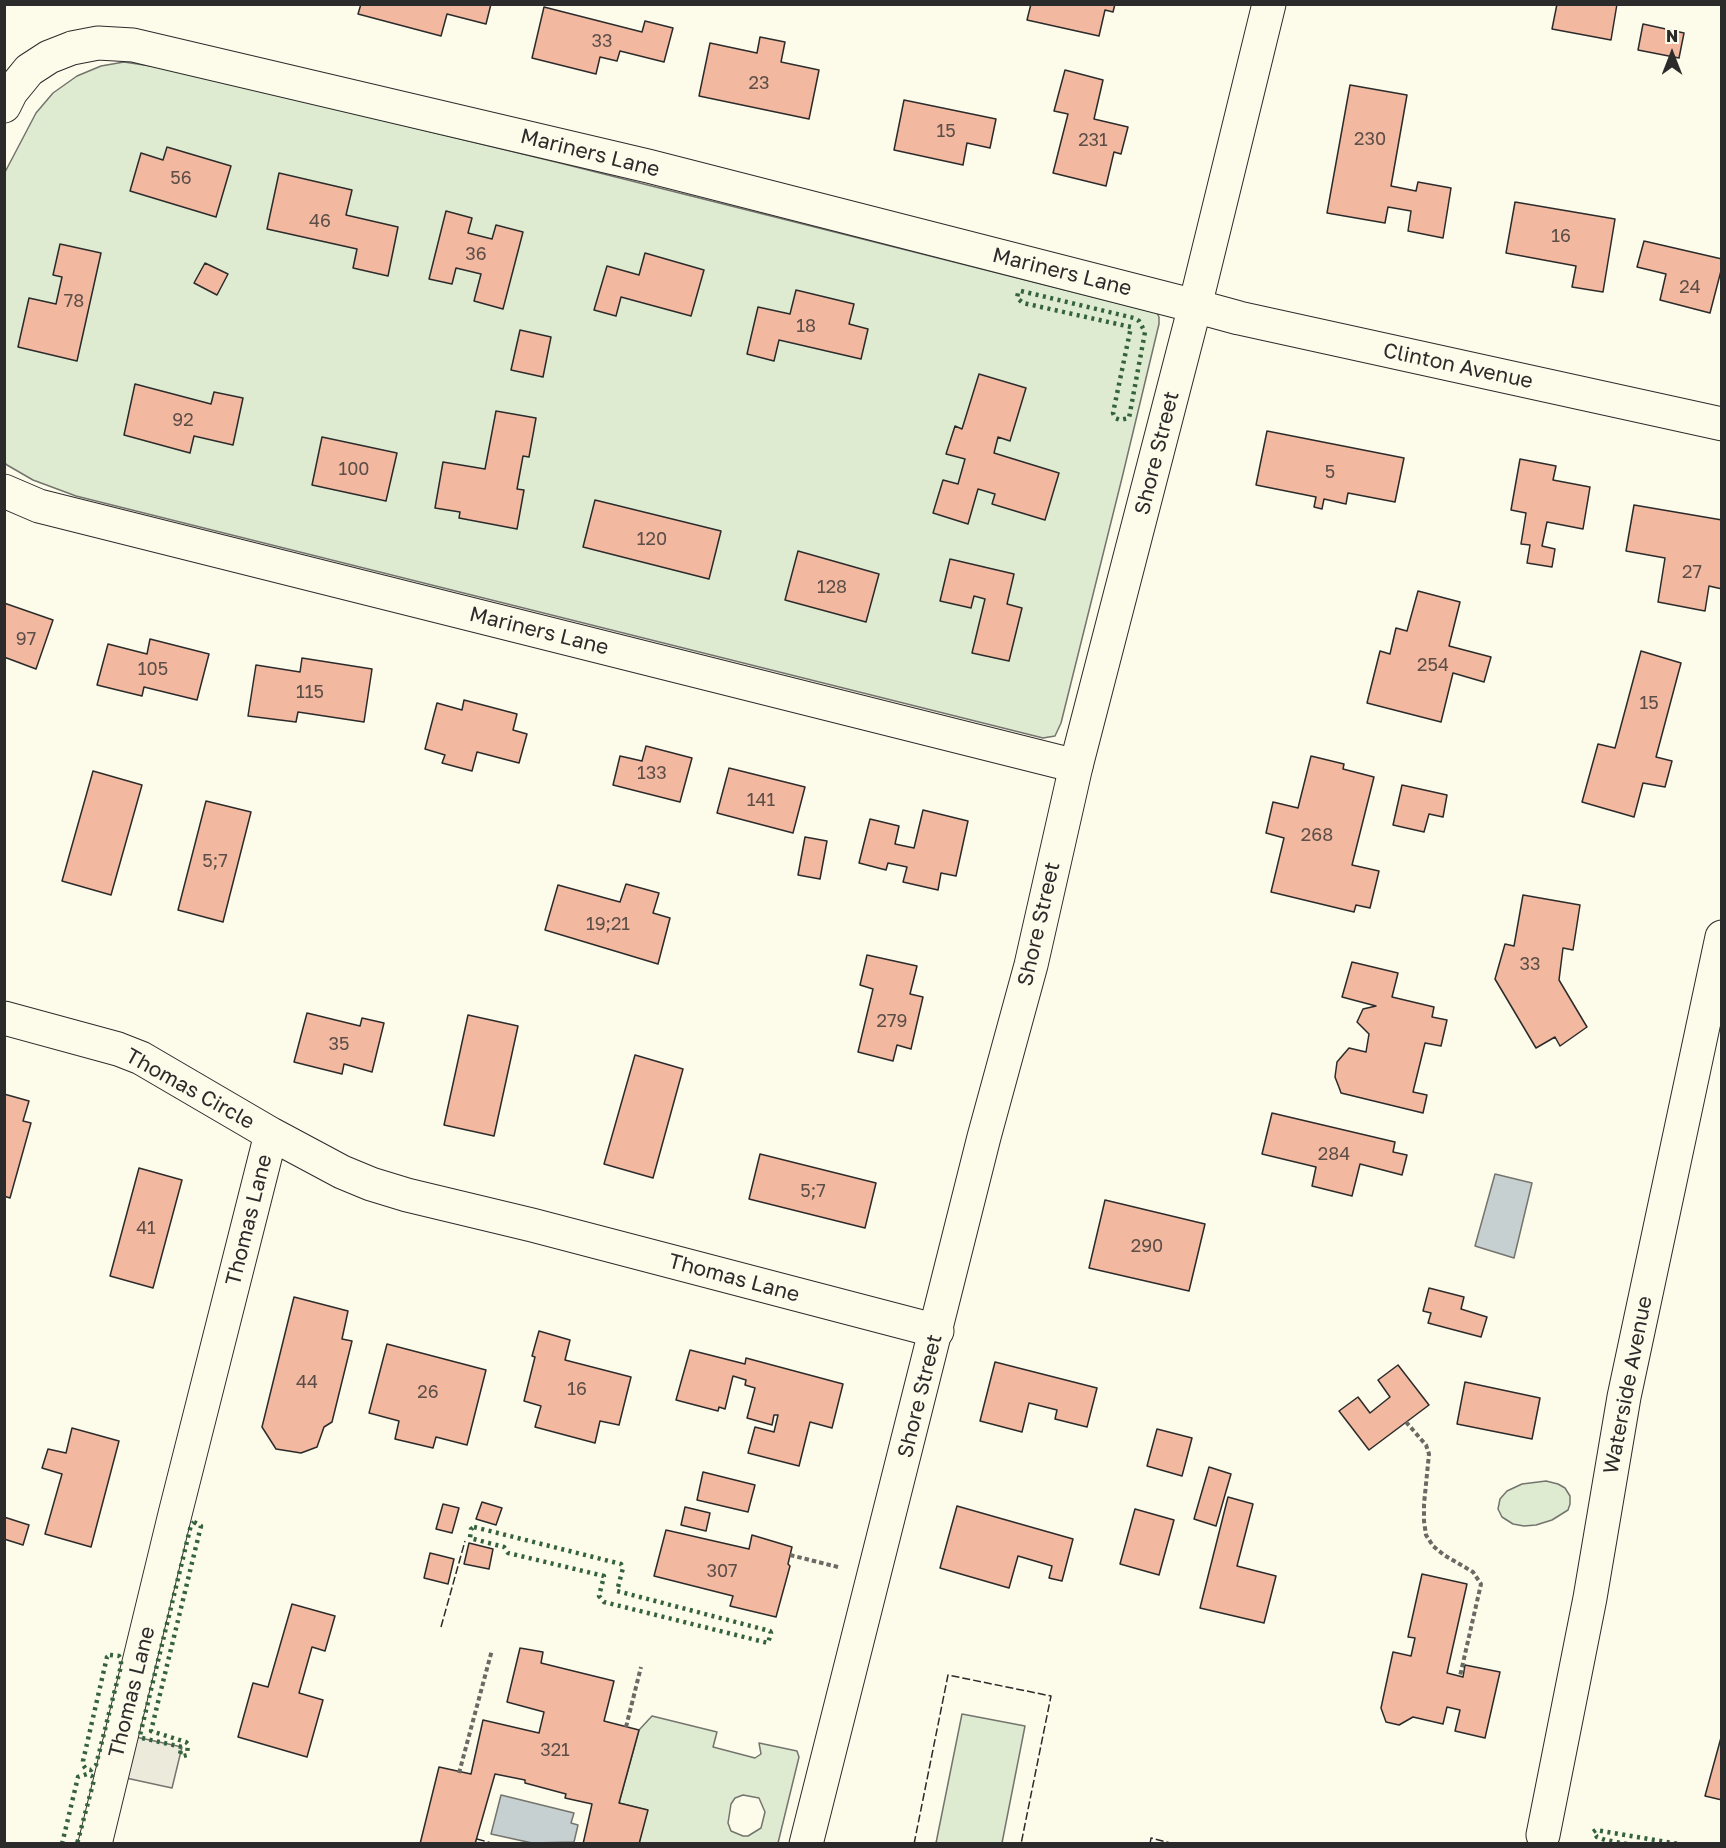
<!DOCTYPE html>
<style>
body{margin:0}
#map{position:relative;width:1726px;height:1848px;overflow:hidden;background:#fdfbea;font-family:"Golos Text",sans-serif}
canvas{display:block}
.frame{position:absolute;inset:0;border:6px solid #2b2b2b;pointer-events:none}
.north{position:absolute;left:1642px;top:24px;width:60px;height:60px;-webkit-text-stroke:4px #fdfbea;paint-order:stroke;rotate:0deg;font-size:16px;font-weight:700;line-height:24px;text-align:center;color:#2b2b2b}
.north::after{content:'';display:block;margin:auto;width:21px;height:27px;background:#2b2b2b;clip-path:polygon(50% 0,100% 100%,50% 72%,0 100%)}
</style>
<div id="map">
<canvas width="1726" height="1848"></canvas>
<div class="frame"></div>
<div class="north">N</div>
</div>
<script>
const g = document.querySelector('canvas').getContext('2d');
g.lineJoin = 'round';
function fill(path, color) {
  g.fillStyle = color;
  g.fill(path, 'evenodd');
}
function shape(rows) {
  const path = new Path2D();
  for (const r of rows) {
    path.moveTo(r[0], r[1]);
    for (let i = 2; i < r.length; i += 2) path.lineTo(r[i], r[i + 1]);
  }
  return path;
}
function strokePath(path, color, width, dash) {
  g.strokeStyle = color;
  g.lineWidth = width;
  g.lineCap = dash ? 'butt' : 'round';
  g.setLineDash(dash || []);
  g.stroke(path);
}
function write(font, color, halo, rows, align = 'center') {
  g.font = font + ' "Golos Text",sans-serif';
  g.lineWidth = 4.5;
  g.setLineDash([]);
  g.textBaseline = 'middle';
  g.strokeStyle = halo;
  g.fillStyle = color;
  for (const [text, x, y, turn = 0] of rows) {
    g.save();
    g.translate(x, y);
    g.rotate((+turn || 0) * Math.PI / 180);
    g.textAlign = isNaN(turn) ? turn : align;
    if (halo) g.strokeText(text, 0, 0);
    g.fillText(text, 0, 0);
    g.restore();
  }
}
const green = shape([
 [124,62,164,68,249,88,560,163,1157,313,1159,317,1159,324,1122,478,1061,723,1055,736,1043,738,76,496,33,480,7,465,5,463,4,174,36,113,53,93,77,76,101,66,124,62],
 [1546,1481,1558,1484,1565,1488,1570,1496,1570,1504,1568,1510,1552,1520,1536,1525,1524,1526,1513,1524,1502,1517,1498,1509,1500,1499,1507,1491,1522,1484,1546,1481],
 [962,1714,1025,1726,1002,1843,936,1843,962,1714],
 [652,1716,717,1732,713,1747,755,1758,761,1754,759,1743,797,1751,799,1757,778,1843,639,1843,647,1810,619,1803,639,1730,652,1716],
 [743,1795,759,1798,765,1812,761,1828,748,1836,743,1836,731,1831,728,1823,731,1804,735,1798,743,1795]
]);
fill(green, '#deebd1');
strokePath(green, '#74746e', 1.5);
const parking = shape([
 [136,1737,182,1747,172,1788,126,1778,136,1737]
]);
fill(parking, '#eceadb');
strokePath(parking, '#74746e', 1.5);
const water = shape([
 [1495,1174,1532,1183,1514,1258,1475,1246,1495,1174],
 [501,1795,574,1813,571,1823,578,1825,574,1842,532,1843,491,1834,501,1795]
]);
fill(water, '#c7d0d0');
strokePath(water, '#74746e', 1.5);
const building = shape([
 [361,4,491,4,486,24,447,14,441,36,358,14,361,4],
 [1031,4,1115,4,1113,12,1105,10,1099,36,1027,20,1031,4],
 [1557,4,1617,4,1611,40,1552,29,1557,4],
 [544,7,642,32,645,21,673,28,664,62,620,51,617,61,600,57,596,74,532,58,544,7],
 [1643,24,1684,33,1679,58,1638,50,1643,24],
 [760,37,785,42,781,62,819,70,809,119,699,96,710,43,757,53,760,37],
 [1065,70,1103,80,1094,119,1128,127,1121,154,1114,152,1106,186,1053,173,1068,114,1054,111,1065,70],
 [1350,85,1407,95,1391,186,1416,191,1418,182,1451,188,1443,238,1408,231,1411,211,1388,207,1385,223,1327,213,1350,85],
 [904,100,996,119,990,148,967,143,963,165,894,150,904,100],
 [167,147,231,166,216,217,130,191,141,153,163,160,167,147],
 [279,173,352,190,346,215,398,227,388,276,353,268,357,249,267,229,279,173],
 [1515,202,1615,219,1603,292,1572,287,1576,266,1506,253,1515,202],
 [446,211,472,218,468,233,492,239,496,225,523,232,503,309,474,301,481,274,456,268,452,284,429,279,446,211],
 [1644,241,1722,259,1722,267,1710,313,1660,300,1666,274,1637,267,1644,241],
 [60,244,101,253,77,361,18,347,29,298,56,304,62,277,53,275,60,244],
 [645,253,704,270,691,316,621,297,616,316,594,310,607,266,639,275,645,253],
 [205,263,228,274,217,295,194,283,205,263],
 [796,290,854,304,849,324,868,329,861,359,779,340,774,361,747,354,758,307,790,314,796,290],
 [520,330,551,337,543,377,511,370,520,330],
 [979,374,1026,388,1010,441,998,437,994,453,1059,473,1045,520,992,504,995,494,978,489,968,524,933,513,943,480,958,484,965,459,946,454,955,426,962,429,979,374],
 [135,384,211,404,214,392,243,398,233,445,194,436,190,453,124,435,135,384],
 [496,411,536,418,529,457,523,456,517,489,524,490,517,529,459,518,460,512,435,508,443,462,485,469,496,411],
 [1267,431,1404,458,1395,502,1348,493,1346,504,1324,499,1322,509,1314,507,1316,497,1256,485,1267,431],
 [322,437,397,453,386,501,312,485,322,437],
 [1520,459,1556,466,1553,480,1590,487,1583,529,1547,522,1542,546,1555,549,1552,567,1527,563,1530,545,1521,544,1526,513,1511,510,1520,459],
 [595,500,721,531,709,579,583,547,595,500],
 [1634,505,1722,520,1722,589,1709,586,1705,611,1658,602,1665,558,1626,551,1634,505],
 [798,551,879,574,866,622,785,600,798,551],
 [950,559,1014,574,1007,604,1022,608,1009,661,972,653,985,599,974,596,971,608,940,601,950,559],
 [1418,591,1460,602,1449,646,1491,657,1484,682,1453,673,1441,722,1367,703,1380,651,1390,654,1396,628,1407,631,1418,591],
 [4,603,53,620,36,669,4,657,4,603],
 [150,639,209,654,197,700,144,687,142,696,97,685,108,644,147,654,150,639],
 [1641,651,1681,663,1656,757,1672,761,1665,787,1643,783,1634,817,1582,802,1598,744,1615,748,1641,651],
 [302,658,372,669,364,722,298,712,296,722,248,716,256,665,300,672,302,658],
 [464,700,517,714,513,730,527,734,519,763,477,752,472,771,442,763,445,755,425,749,437,703,462,710,464,700],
 [646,746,692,758,680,802,613,785,620,756,642,761,646,746],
 [1311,756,1344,764,1343,769,1374,777,1352,865,1379,871,1370,908,1356,905,1354,912,1271,892,1284,838,1266,833,1273,802,1298,808,1311,756],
 [729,768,805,787,793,833,717,813,729,768],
 [93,771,142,785,111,895,62,881,93,771],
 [1402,785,1447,795,1443,817,1429,814,1424,832,1393,825,1402,785],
 [206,801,251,812,223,922,178,910,206,801],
 [923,810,968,821,956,876,941,873,938,890,903,882,907,867,888,863,886,870,859,863,870,819,899,826,895,844,914,848,923,810],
 [805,837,827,841,820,879,798,875,805,837],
 [626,884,659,893,653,913,670,918,658,964,545,930,558,885,620,902,626,884],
 [1523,895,1580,905,1573,950,1563,948,1559,980,1587,1027,1560,1046,1555,1037,1536,1048,1495,979,1505,944,1514,946,1523,895],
 [867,955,917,966,910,994,923,997,911,1049,897,1045,893,1061,858,1052,873,989,860,985,867,955],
 [1352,962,1398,973,1392,997,1434,1007,1432,1017,1447,1020,1441,1046,1425,1043,1413,1092,1427,1095,1423,1113,1341,1093,1340,1090,1335,1077,1337,1062,1349,1048,1366,1052,1369,1034,1357,1022,1363,1009,1376,1006,1342,997,1352,962],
 [307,1013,360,1026,362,1018,384,1023,372,1072,344,1064,342,1074,294,1062,307,1013],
 [468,1015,518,1026,494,1136,444,1125,468,1015],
 [635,1055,683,1069,653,1178,604,1164,635,1055],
 [4,1094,29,1101,23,1121,31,1123,10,1198,4,1196,4,1094],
 [1272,1113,1395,1142,1393,1152,1407,1155,1402,1175,1360,1164,1352,1196,1312,1186,1316,1167,1262,1154,1272,1113],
 [760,1154,876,1183,865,1228,749,1199,760,1154],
 [139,1168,182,1180,153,1288,110,1276,139,1168],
 [1105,1200,1205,1224,1189,1291,1089,1268,1105,1200],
 [1429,1288,1464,1297,1461,1309,1487,1317,1481,1337,1428,1323,1431,1313,1423,1311,1429,1288],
 [294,1297,348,1311,342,1339,352,1341,332,1422,324,1427,317,1447,301,1453,276,1449,262,1427,294,1297],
 [539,1331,570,1340,565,1360,631,1377,619,1425,600,1421,595,1443,535,1427,541,1406,524,1401,535,1357,532,1356,539,1331],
 [387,1344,486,1370,467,1445,436,1437,433,1448,395,1439,399,1421,369,1413,387,1344],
 [690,1350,745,1364,746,1358,843,1384,832,1428,810,1422,799,1466,748,1453,755,1427,774,1432,778,1415,774,1415,772,1425,747,1418,755,1388,745,1385,746,1380,733,1376,725,1409,719,1407,718,1411,676,1400,690,1350],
 [995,1362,1097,1388,1087,1427,1055,1419,1057,1410,1029,1403,1022,1432,980,1421,995,1362],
 [1398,1365,1429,1405,1369,1450,1339,1411,1358,1397,1370,1413,1390,1397,1378,1380,1398,1365],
 [1465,1382,1540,1398,1532,1439,1457,1424,1465,1382],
 [72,1428,119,1441,91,1547,45,1534,62,1474,42,1468,48,1449,66,1453,72,1428],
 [1157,1429,1192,1438,1182,1476,1147,1466,1157,1429],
 [1209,1467,1231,1474,1216,1526,1194,1519,1209,1467],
 [703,1472,755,1485,748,1512,697,1500,703,1472],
 [1228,1497,1253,1504,1237,1566,1276,1576,1264,1623,1200,1608,1228,1497],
 [482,1502,502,1508,496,1525,476,1519,482,1502],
 [443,1504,459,1508,452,1533,436,1529,443,1504],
 [957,1506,1073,1539,1062,1581,1049,1578,1052,1566,1018,1556,1009,1588,940,1568,957,1506],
 [685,1507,710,1513,706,1531,681,1525,685,1507],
 [1135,1509,1174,1520,1159,1575,1120,1564,1135,1509],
 [4,1517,29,1525,23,1545,4,1539,4,1517],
 [666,1530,749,1549,752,1535,792,1547,788,1564,790,1566,776,1617,730,1606,733,1596,654,1576,666,1530],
 [469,1543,493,1549,489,1569,464,1564,469,1543],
 [430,1553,454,1559,448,1584,424,1578,430,1553],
 [1422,1574,1467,1584,1447,1673,1463,1677,1465,1665,1500,1672,1485,1738,1455,1731,1460,1710,1447,1707,1443,1724,1413,1717,1399,1725,1386,1722,1381,1708,1393,1652,1411,1656,1415,1638,1408,1637,1422,1574],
 [292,1604,335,1616,325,1651,312,1647,299,1693,323,1700,307,1757,238,1737,253,1683,268,1687,292,1604],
 [520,1648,543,1652,541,1663,614,1681,604,1721,639,1730,619,1803,648,1810,639,1844,583,1844,592,1804,565,1798,566,1794,525,1783,525,1780,495,1774,475,1844,420,1844,439,1767,471,1774,483,1720,539,1733,544,1712,507,1702,520,1648],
 [1722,1734,1722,1800,1705,1796,1722,1734]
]);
fill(building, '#f2b8a0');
strokePath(building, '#2b2b2b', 1.5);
const minor = shape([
 [4,106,11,92,29,70,49,57,72,48,98,43,133,45,648,166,1195,306],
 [4,491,39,506,1076,766],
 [4,1018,118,1049,141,1058,271,1134,342,1172,371,1184,407,1195,532,1225,937,1331],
 [1543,1835,1590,1598,1624,1397,1722,937],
 [95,1844,175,1514,271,1134]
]);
const tertiary = shape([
 [1195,306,1239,318,1722,424]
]);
const secondary = shape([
 [806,1844,984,1137,1031,965,1076,766,1195,306,1269,4]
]);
strokePath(minor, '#2b2b2b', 35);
strokePath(tertiary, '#2b2b2b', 35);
strokePath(secondary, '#2b2b2b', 35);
strokePath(shape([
 [1406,1422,1426,1445,1429,1454,1424,1504,1424,1521,1426,1535,1433,1546,1444,1555,1473,1572,1481,1584,1460,1676],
 [790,1555,838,1567],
 [626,1727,641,1667],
 [459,1773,492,1650]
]), '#6a6964', 4, [4.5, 3]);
strokePath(minor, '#fdfbea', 33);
strokePath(tertiary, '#fdfbea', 33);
strokePath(secondary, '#fdfbea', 33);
strokePath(shape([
 [1021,291,1134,318,1139,321,1145,332,1129,418,1120,420,1115,418,1113,413,1131,327,1023,303,1017,298,1018,293,1021,291],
 [194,1522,201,1526,151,1731,186,1742,188,1744,187,1755,183,1756,180,1754,182,1747,142,1738,140,1735,191,1525,194,1522],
 [474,1527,621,1564,623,1568,617,1591,770,1631,771,1633,768,1643,604,1602,599,1596,604,1576,508,1553,504,1547,470,1538,471,1529,474,1527],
 [110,1655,119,1656,121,1659,121,1666,96,1765,91,1770,86,1769,83,1765,83,1761,107,1657,110,1655],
 [62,1844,78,1777,87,1774,92,1776,94,1780,77,1844],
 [1627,1844,1605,1840,1597,1837,1593,1832,1596,1830,1678,1844]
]), '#34623c', 4.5, [3, 4.5]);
strokePath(shape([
 [441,1627,465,1541],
 [477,1839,495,1844],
 [914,1844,948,1675,1051,1696,1021,1844],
 [1150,1844,1151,1838,1174,1844]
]), '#2b2b2b', 1.5, [8, 3]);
write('18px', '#5d4e48', null, [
 ["33",602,41],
 ["23",759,83],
 ["15",946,131],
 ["230",1370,139],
 ["231",1093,140],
 ["56",181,178],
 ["46",320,221],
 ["16",1561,236],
 ["36",476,254],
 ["24",1690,287],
 ["78",74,301],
 ["18",806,326],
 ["92",183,420],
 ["100",354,469],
 ["5",1330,472],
 ["120",652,539],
 ["27",1692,572],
 ["128",832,587],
 ["97",26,639],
 ["254",1433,665],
 ["105",153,669],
 ["115",310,692],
 ["15",1649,703],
 ["133",652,773],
 ["141",761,800],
 ["268",1317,835],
 ["5;7",215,861],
 ["19;21",608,924],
 ["33",1530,964],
 ["279",892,1021],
 ["35",339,1044],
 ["284",1334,1154],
 ["5;7",813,1191],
 ["41",146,1228],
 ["290",1147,1246],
 ["44",307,1382],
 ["16",577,1389],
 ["26",428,1392],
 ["307",722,1571],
 ["321",555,1750]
]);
write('21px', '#2b2b2b', '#fdfbea', [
 ["Mariners Lane",590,153,14],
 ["Mariners Lane",1062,272,14],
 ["Clinton Avenue",1458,366,12],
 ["Shore Street",1157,453,-76],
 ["Mariners Lane",539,631,14],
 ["Shore Street",1039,924,-77],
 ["Thomas Circle",190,1089,29],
 ["Thomas Lane",249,1220,-76],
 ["Thomas Lane",734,1278,15],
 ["Waterside Avenue",1628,1385,-79],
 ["Shore Street",920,1396,-76],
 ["Thomas Lane",132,1692,-76]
]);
</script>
